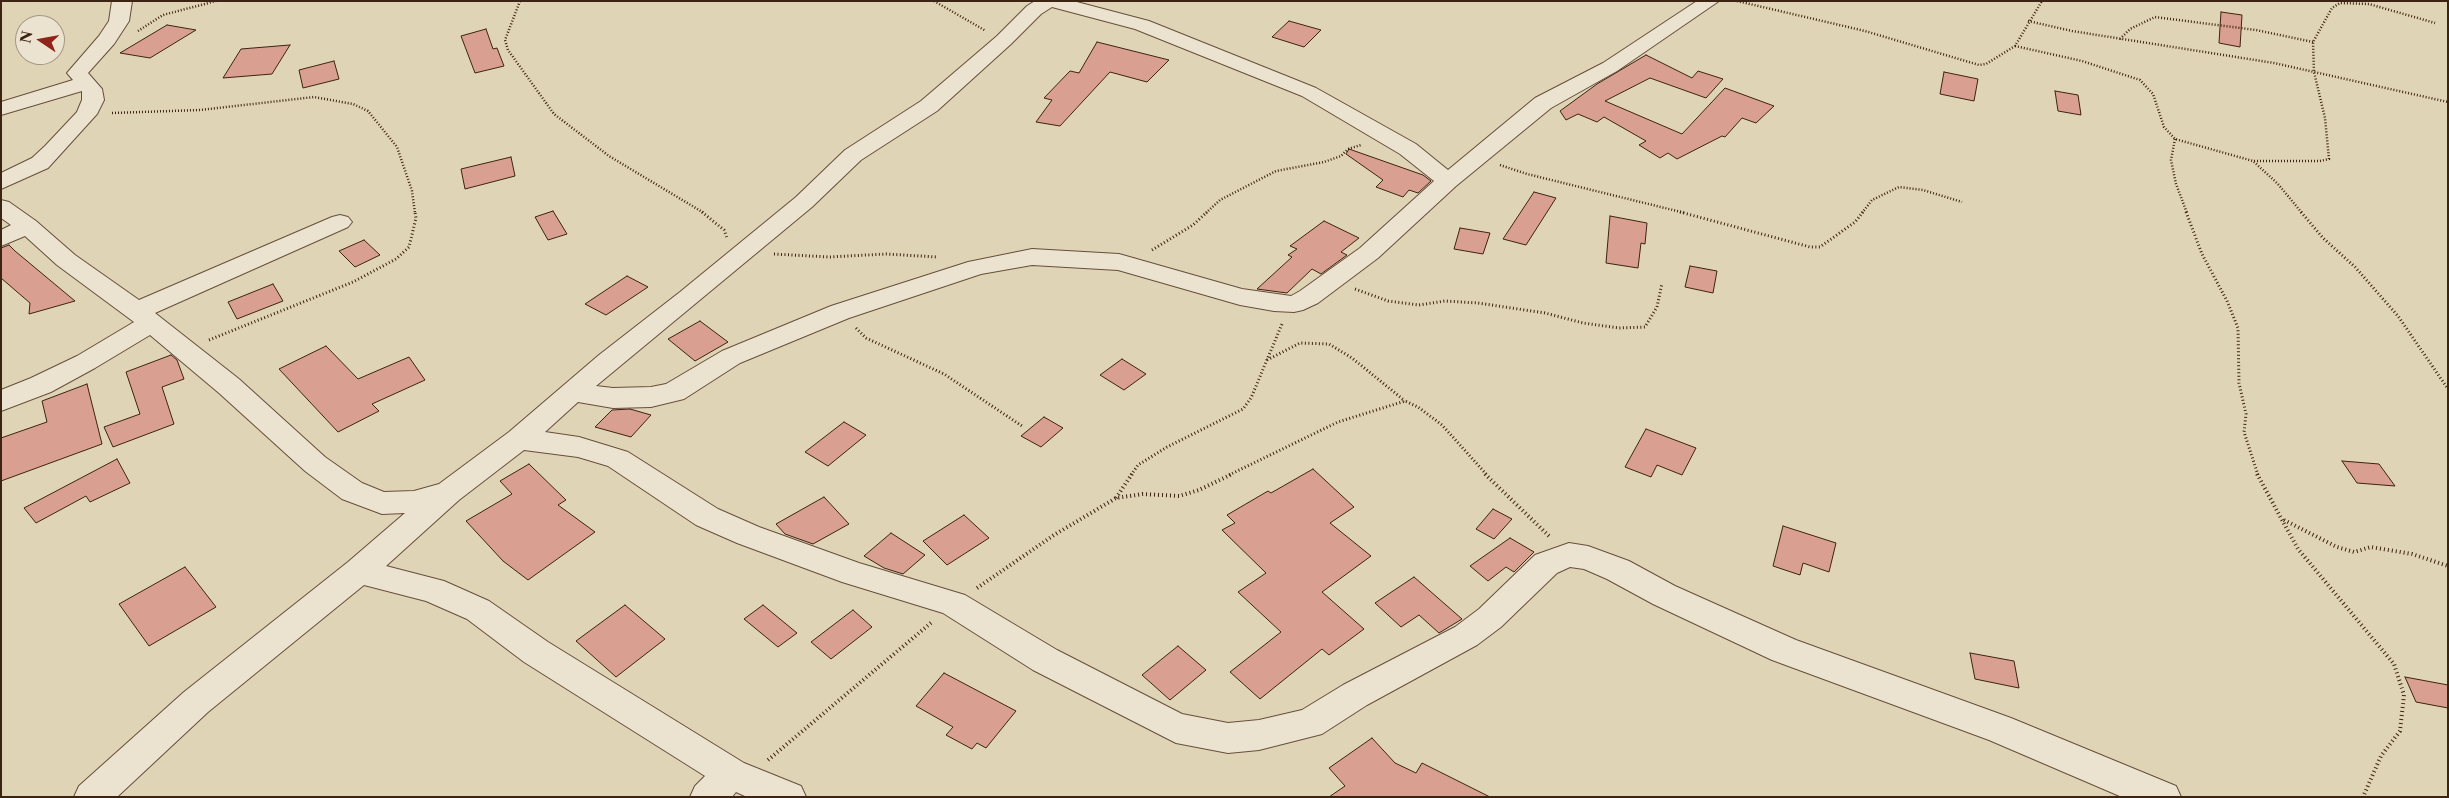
<!DOCTYPE html>
<style>
body{margin:0}
#map{position:relative;width:2449px;height:798px;overflow:hidden;background:#e0d4b6;font-family:"Libre Caslon Text",serif}
canvas{display:block}
.frame{position:absolute;inset:0;border:2px solid #3d2311;pointer-events:none}
.north{position:absolute;left:15px;top:15px;width:50px;height:50px;box-sizing:border-box;background:#ebe3d0;border:1px solid #a59684;border-radius:50%;rotate:282deg;font-size:14px;font-weight:700;line-height:20px;text-align:center;color:#3d2311}
.north::after{content:'';display:block;margin:auto;width:18px;height:22px;background:#8f2418;clip-path:polygon(50% 0,100% 100%,50% 72%,0 100%)}
</style>
<div id="map">
<canvas width="2449" height="798"></canvas>
<div class="frame"></div>
<div class="north">N</div>
</div>
<script>
const g = document.querySelector('canvas').getContext('2d');
g.lineJoin = 'round';
function fill(path, color) {
  g.fillStyle = color;
  g.fill(path, 'evenodd');
}
function shape(rows) {
  const path = new Path2D();
  for (const r of rows) {
    path.moveTo(r[0], r[1]);
    for (let i = 2; i < r.length; i += 2) path.lineTo(r[i], r[i + 1]);
  }
  return path;
}
function strokePath(path, color, width, dash) {
  g.strokeStyle = color;
  g.lineWidth = width;
  g.lineCap = dash ? 'butt' : 'round';
  g.setLineDash(dash || []);
  g.stroke(path);
}
const building = shape([
 [2221,12,2242,15,2240,47,2219,43,2221,12],
 [1289,21,1321,30,1304,47,1272,37,1289,21],
 [167,25,196,30,150,58,120,53,167,25],
 [486,29,493,49,497,48,504,66,475,73,461,36,486,29],
 [1097,42,1169,60,1147,82,1110,72,1060,126,1036,122,1052,100,1044,98,1070,71,1079,73,1097,42],
 [290,45,272,74,223,78,241,49,290,45],
 [1646,55,1692,78,1698,71,1723,79,1706,98,1650,78,1605,101,1682,134,1725,88,1774,106,1756,123,1742,118,1725,137,1722,136,1677,159,1668,153,1660,158,1639,145,1646,141,1604,117,1597,122,1578,114,1566,120,1560,111,1597,84,1646,55],
 [334,61,339,79,303,88,299,70,334,61],
 [1944,72,1978,79,1974,101,1940,94,1944,72],
 [2055,91,2078,95,2081,115,2058,111,2055,91],
 [1349,149,1423,175,1431,181,1418,193,1409,190,1403,197,1376,187,1383,180,1346,154,1349,149],
 [511,157,515,176,465,189,461,169,511,157],
 [1534,192,1556,198,1526,245,1503,239,1534,192],
 [553,211,567,234,548,240,535,217,553,211],
 [1610,216,1647,223,1645,244,1641,243,1638,268,1606,263,1610,216],
 [1324,221,1359,238,1341,252,1347,255,1321,274,1312,269,1287,293,1257,289,1292,257,1288,255,1297,249,1290,246,1324,221],
 [1460,228,1490,233,1483,254,1454,249,1460,228],
 [364,240,380,255,355,267,339,251,364,240],
 [9,245,15,251,75,301,29,314,30,303,1,278,1,248,9,245],
 [1690,266,1717,271,1713,293,1685,287,1690,266],
 [627,276,648,287,606,315,585,304,627,276],
 [273,284,283,301,237,319,228,302,273,284],
 [700,321,728,342,695,361,668,339,700,321],
 [326,346,358,379,409,357,425,380,372,404,379,411,338,432,279,369,326,346],
 [171,355,177,360,184,379,162,387,174,424,113,447,104,427,140,414,126,372,171,355],
 [1122,359,1146,374,1124,390,1100,375,1122,359],
 [87,384,102,444,1,481,1,438,47,422,42,401,87,384],
 [630,409,651,415,631,437,595,427,612,410,630,409],
 [1044,417,1063,428,1041,447,1021,436,1044,417],
 [844,422,866,435,828,466,805,452,844,422],
 [1646,429,1696,448,1682,475,1657,465,1651,477,1625,467,1646,429],
 [117,459,130,483,90,502,86,496,36,523,24,508,117,459],
 [2342,461,2379,464,2395,486,2357,483,2342,461],
 [529,464,566,500,558,505,595,532,528,580,503,561,466,521,512,494,500,481,529,464],
 [1313,469,1354,507,1330,523,1371,556,1322,592,1364,629,1329,655,1322,649,1260,699,1230,672,1281,632,1238,592,1266,573,1222,530,1235,523,1227,515,1268,491,1271,493,1313,469],
 [824,497,849,524,813,544,785,534,776,524,824,497],
 [1493,509,1512,519,1494,539,1476,529,1493,509],
 [964,515,989,538,947,565,923,541,964,515],
 [1783,526,1836,543,1829,572,1803,563,1800,575,1773,566,1783,526],
 [891,533,925,555,903,574,884,568,864,556,891,533],
 [1510,538,1534,552,1514,572,1506,567,1488,581,1470,566,1510,538],
 [185,567,216,607,149,646,119,604,185,567],
 [1414,577,1462,619,1439,633,1419,615,1401,627,1375,603,1414,577],
 [625,605,665,639,616,677,576,641,625,605],
 [763,605,797,633,778,647,744,619,763,605],
 [853,610,872,627,831,659,811,642,853,610],
 [1178,646,1206,670,1170,700,1142,675,1178,646],
 [1970,653,2014,661,2019,688,1975,679,1970,653],
 [944,673,1016,711,986,748,977,743,972,749,946,735,953,727,916,706,944,673],
 [2405,677,2448,685,2448,708,2416,702,2405,677],
 [1372,738,1395,763,1416,773,1422,763,1490,797,1329,797,1345,786,1329,768,1372,738]
]);
fill(building, '#d99f90');
strokePath(building, '#3d2311', 1);
const street = shape([
 [112,1,132,1,129,21,114,44,88,73,102,89,104,100,97,114,48,168,1,189,1,173,32,158,45,146,77,112,82,100,82,91,1,115,1,102,73,80,67,73,99,36,109,21,112,1],
 [1035,1,1073,1,1149,21,1316,88,1416,144,1448,170,1535,98,1603,63,1697,1,1719,1,1617,71,1551,108,1456,186,1378,258,1318,303,1303,310,1294,312,1274,311,1240,305,1118,270,1032,265,981,274,849,318,740,363,684,399,651,407,613,408,578,402,545,432,579,437,628,452,718,509,759,527,859,563,965,595,1057,650,1182,714,1228,723,1259,720,1302,710,1343,685,1455,627,1479,609,1535,555,1569,543,1588,546,1629,561,1675,586,1796,640,2011,718,2176,786,2181,797,2122,797,1989,740,1772,660,1653,604,1607,579,1584,569,1570,567,1557,573,1501,627,1477,645,1367,705,1322,734,1259,750,1228,753,1176,743,1033,670,943,613,842,582,737,543,696,525,608,466,578,457,524,450,459,500,386,566,444,581,489,601,548,642,744,763,801,786,806,797,747,797,736,792,732,797,690,797,695,786,705,776,524,662,467,619,426,601,364,585,208,712,117,797,74,797,79,786,184,692,348,562,405,513,382,514,342,499,305,471,219,393,150,335,95,368,51,392,1,411,1,390,31,378,77,356,134,322,57,265,25,236,1,246,1,230,11,225,1,218,1,200,9,202,36,221,75,255,139,300,332,217,340,215,348,217,352,222,348,227,155,313,239,379,325,457,362,483,384,492,414,491,439,484,509,432,599,355,680,292,796,197,845,150,921,101,997,36,1027,6,1035,1],
 [1052,7,1135,29,1302,96,1400,154,1434,181,1360,248,1300,291,1291,296,1242,289,1119,254,1032,249,968,262,831,306,722,351,666,384,651,387,613,388,596,386,812,207,861,160,937,111,1011,44,1041,14,1052,7]
]);
strokePath(street, '#664f3a', 2);
strokePath(shape([
 [520,1,505,40,508,50,554,114,609,156,704,213],
 [934,1,986,31],
 [1737,1,1865,31,1979,65,1986,64,2015,46,2042,1],
 [2028,21,2072,31,2274,63,2448,102],
 [138,31,163,15,216,1],
 [2120,39,2130,29,2155,17,2256,30,2313,42],
 [2015,46,2082,61,2140,80,2153,94,2164,127,2175,139,2253,161,2278,184,2302,213],
 [112,113,200,110,314,97,353,104,368,111,397,147,412,191,415,213],
 [2175,139,2171,160,2176,184,2187,213],
 [2254,161,2320,161,2329,159,2325,118,2314,72,2313,42,2332,8,2340,3,2369,4,2435,23],
 [1500,165,1527,174,1685,213],
 [1206,213,1220,200,1276,171,1324,162,1341,156,1348,149,1361,145],
 [1862,213,1872,200,1899,187,1923,190,1962,202]
]), '#3d2311', 2.5, [1, 2]);
strokePath(shape([
 [702,212,724,230,727,238],
 [1680,212,1810,247,1820,247,1855,222,1863,212],
 [2186,212,2202,254,2227,301,2238,328,2239,383,2246,414,2244,432,2258,475],
 [2301,212,2323,238,2355,267,2398,316,2448,389],
 [1152,250,1193,225,1207,212],
 [774,254,829,257,886,254,937,257],
 [1355,289,1388,301,1419,305,1445,301,1478,303,1545,313,1583,323,1619,328,1645,327,1657,307,1662,283],
 [856,328,866,338,944,374,1022,426],
 [209,340,353,282,396,259,409,247,416,218,415,212],
 [1267,360,1300,343,1329,344,1352,358,1405,401],
 [1131,475,1138,465,1167,447,1243,409,1251,398,1282,324],
 [1229,475,1338,422,1405,401,1418,407,1442,425,1487,475]
]), '#3d2311', 3, [1, 2.5]);
strokePath(shape([
 [1485,474,1550,537],
 [2257,474,2298,549,2394,664,2404,695,2400,731,2381,756,2363,797],
 [1116,498,1132,474],
 [2284,520,2337,547,2354,552,2371,547,2412,554,2448,566],
 [977,588,1054,535,1116,498,1143,494,1179,496,1199,490,1232,474],
 [768,760,932,622]
]), '#3d2311', 4, [1, 3]);
fill(street, '#ebe3d0');
</script>
